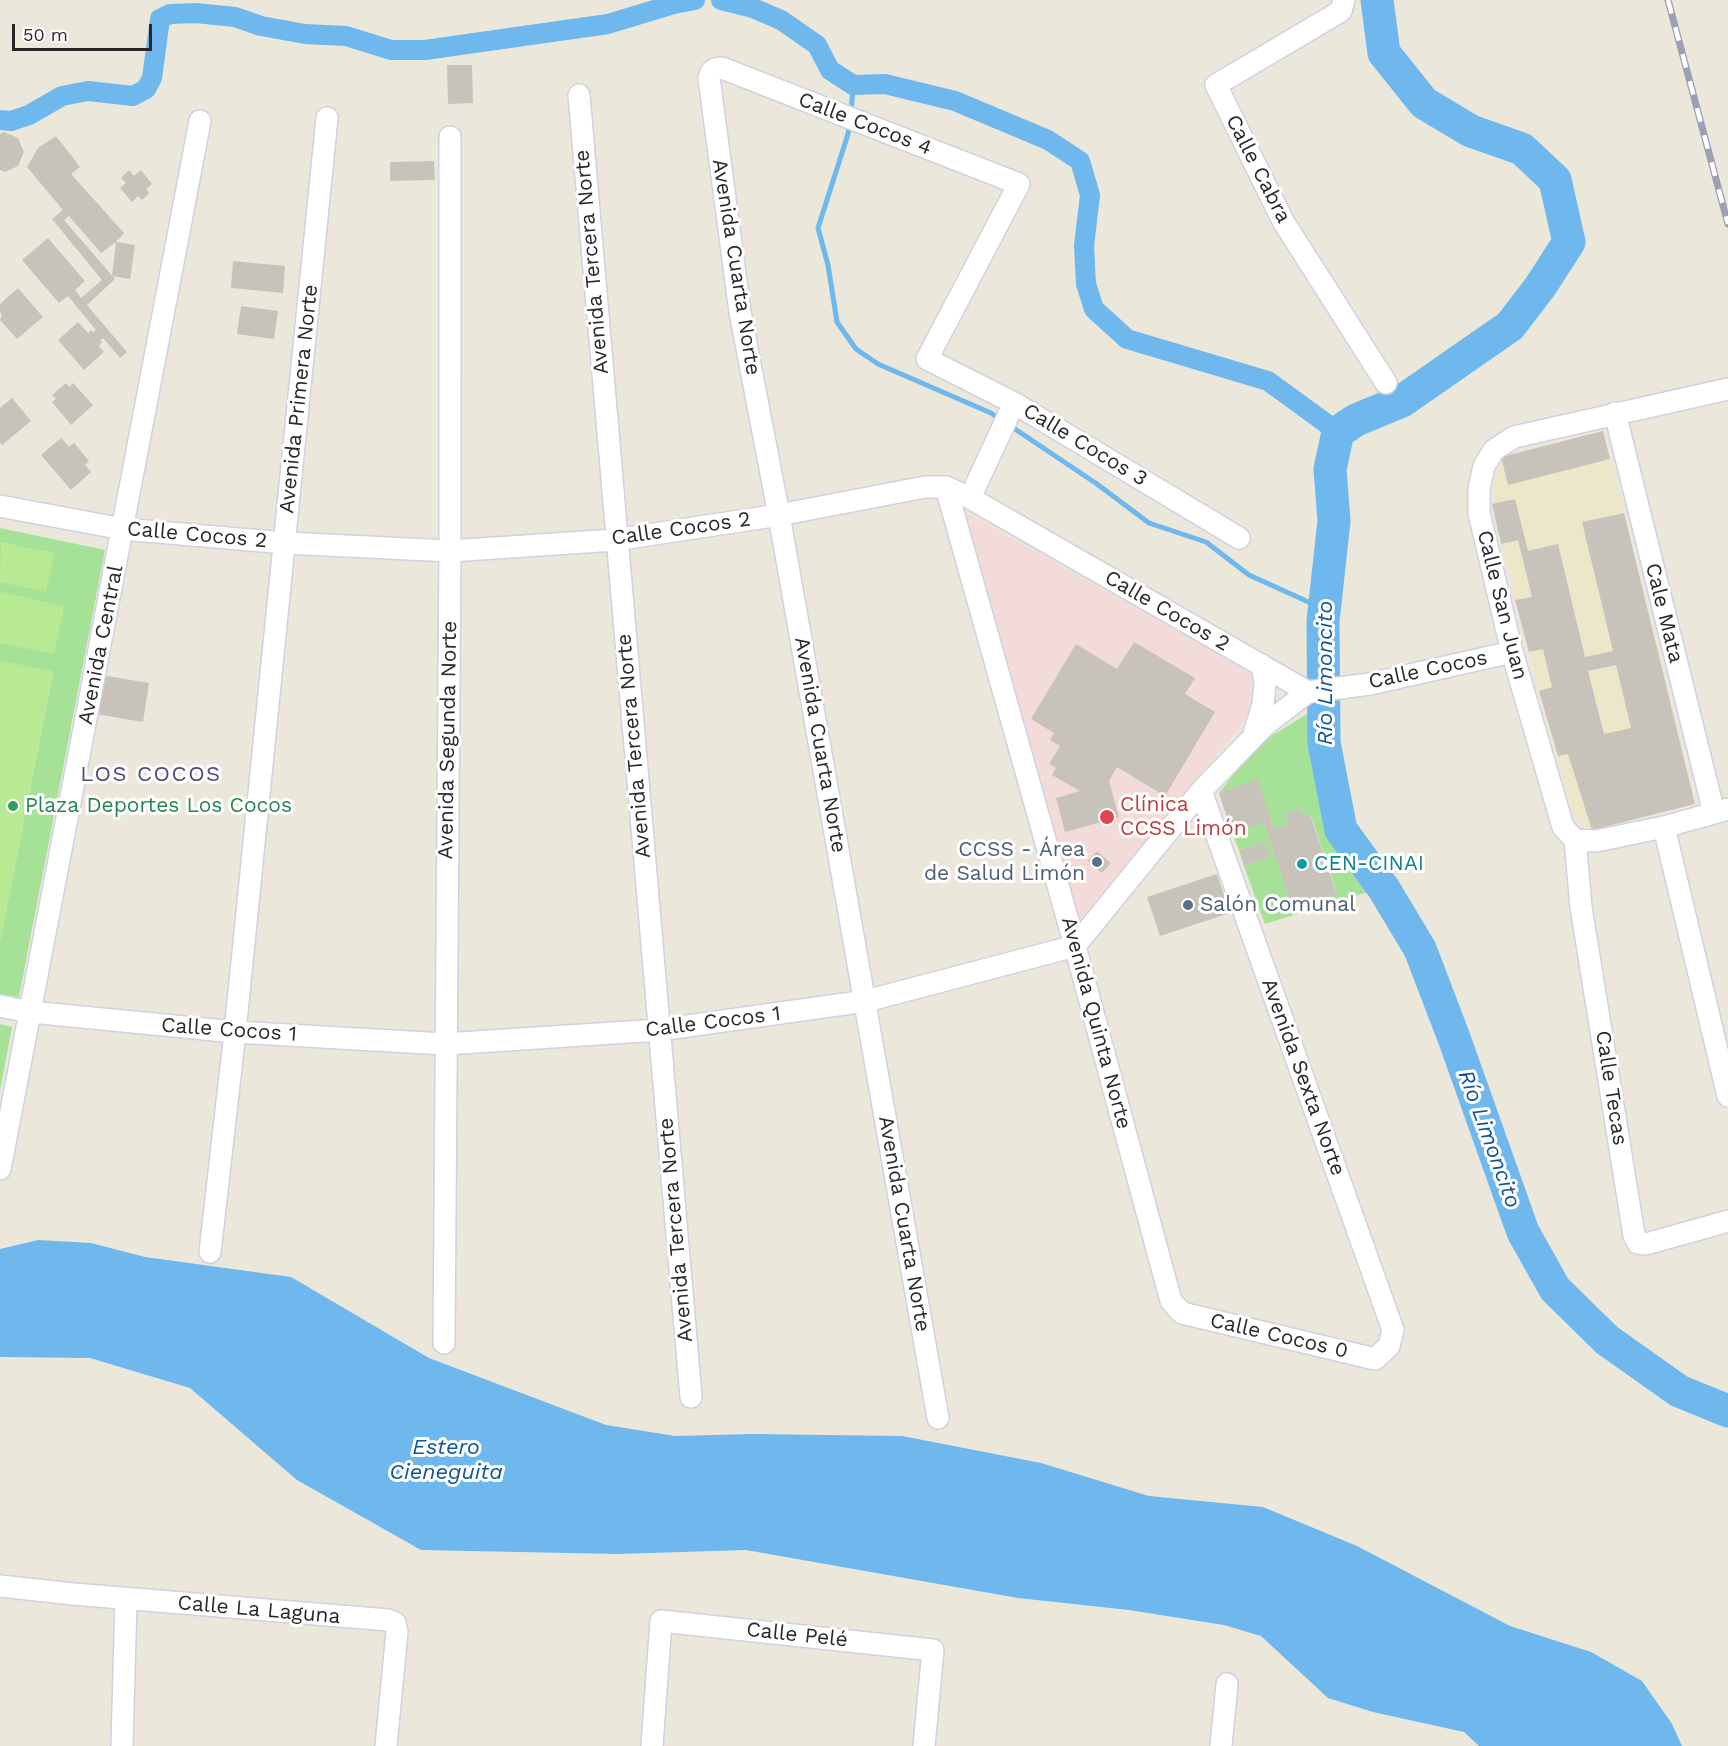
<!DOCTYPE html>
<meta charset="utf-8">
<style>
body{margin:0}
#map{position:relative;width:1728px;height:1746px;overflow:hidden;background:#ebe7db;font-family:"Work Sans",sans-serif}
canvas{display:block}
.scale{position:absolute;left:12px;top:24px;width:140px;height:27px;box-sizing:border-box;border:3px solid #292929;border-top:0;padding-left:8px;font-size:18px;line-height:21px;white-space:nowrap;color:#292929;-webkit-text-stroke:4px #fff;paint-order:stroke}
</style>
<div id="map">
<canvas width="1728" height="1746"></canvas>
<div class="scale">50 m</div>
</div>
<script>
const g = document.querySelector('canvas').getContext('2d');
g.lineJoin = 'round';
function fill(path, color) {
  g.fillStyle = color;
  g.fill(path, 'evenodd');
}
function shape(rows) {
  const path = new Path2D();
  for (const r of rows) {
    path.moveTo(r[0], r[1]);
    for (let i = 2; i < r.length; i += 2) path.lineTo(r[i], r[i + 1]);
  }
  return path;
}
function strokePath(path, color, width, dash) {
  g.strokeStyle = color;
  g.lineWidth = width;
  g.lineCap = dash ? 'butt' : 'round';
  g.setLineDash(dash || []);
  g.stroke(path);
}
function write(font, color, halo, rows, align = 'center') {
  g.font = font + ' "Work Sans",sans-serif';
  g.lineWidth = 6;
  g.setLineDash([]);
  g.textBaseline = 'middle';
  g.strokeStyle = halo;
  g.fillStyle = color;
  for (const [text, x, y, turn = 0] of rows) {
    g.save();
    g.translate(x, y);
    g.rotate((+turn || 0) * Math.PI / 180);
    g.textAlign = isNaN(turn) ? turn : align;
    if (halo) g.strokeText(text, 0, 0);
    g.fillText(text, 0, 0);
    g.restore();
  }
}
fill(shape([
 [1603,431,1695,804,1592,830,1582,824,1572,815,1529,652,1492,504,1495,479,1501,457]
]), '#ede7ca');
fill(shape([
 [965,512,1250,672,1257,690,1252,712,1078,922]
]), '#f2dbd8');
fill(shape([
 [0,528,105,550,19,997,0,994,0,941,53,672,0,661],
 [1309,713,1313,745,1332,837,1368,892,1265,924,1244,866,1270,857,1265,842,1239,850,1232,833,1264,823,1293,909,1337,894,1311,815,1303,817,1300,808,1285,813,1288,824,1274,829,1258,780,1219,793,1247,757,1266,739],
 [0,1024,12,1027,0,1091]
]), '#a5e297');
fill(shape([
 [1,542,54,553,46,592,0,582],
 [0,592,64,606,54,654,0,643],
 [0,661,53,671,0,941]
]), '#b8ea93');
fill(shape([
 [38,1240,91,1243,145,1257,291,1277,429,1358,606,1425,675,1436,752,1434,902,1436,1041,1463,1149,1496,1263,1507,1357,1546,1510,1626,1591,1652,1642,1681,1672,1724,1682,1746,1479,1746,1464,1732,1373,1712,1328,1698,1261,1636,1224,1625,1129,1610,1018,1598,746,1550,618,1554,421,1550,297,1480,190,1388,90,1358,0,1357,0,1249]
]), '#6eb8ee');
strokePath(shape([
 [851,114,853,85],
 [850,123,848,134,818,228,828,265,837,322,856,349,878,364,991,413,1001,420],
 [1009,425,1097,484,1149,523,1206,542,1249,575,1324,609]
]), '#6eb8ee', 5);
strokePath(shape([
 [721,0,753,8,781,20,817,45,830,70,853,85,885,84,955,101,1048,140,1080,161,1090,195,1084,246,1086,284,1094,309,1127,339,1268,381,1338,432],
 [0,120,11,121,29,115,62,96,88,91,133,96,146,89,152,78,160,19,170,14,196,13,235,17,261,26,305,34,346,36,391,50,425,50,608,24,674,4,695,0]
]), '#6eb8ee', 20);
strokePath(shape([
 [1377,0,1384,53,1424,103,1471,131,1522,149,1555,180,1569,242,1540,287,1510,326,1402,401,1356,420,1338,432,1330,469,1334,521,1323,621,1324,743,1341,830,1384,889,1420,949,1454,1038,1523,1232,1555,1289,1607,1340,1679,1391,1728,1411]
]), '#6eb8ee', 33);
fill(shape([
 [447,65,472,65,473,103,448,104],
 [4,132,18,138,24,152,18,166,5,172,0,170,0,134],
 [56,136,80,167,71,174,124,233,116,242,101,253,69,216,64,220,115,279,87,305,127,352,120,358,103,338,100,340,102,342,99,346,104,352,84,370,58,340,78,322,88,333,91,330,93,332,96,330,68,296,59,303,22,260,48,238,85,281,75,290,81,298,102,280,52,219,63,210,27,167,38,148],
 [434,161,435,180,390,181,390,162],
 [129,170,134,176,141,170,152,184,146,189,149,193,142,200,138,196,132,202,120,188,126,183,121,178],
 [116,242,135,245,130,279,112,276],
 [233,261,285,266,283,293,231,288],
 [18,288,43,317,17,339,0,320,2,315,0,312,0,304],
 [241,306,278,311,274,339,237,334],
 [66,383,69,387,73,383,93,405,71,425,52,402,56,399,52,395],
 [12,398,31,421,2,445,0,442,0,408],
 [1603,431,1610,459,1508,485,1501,457],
 [61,438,69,447,74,443,89,461,85,465,91,472,71,490,41,455],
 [1515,499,1528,551,1558,544,1585,657,1613,651,1582,522,1624,513,1695,804,1592,830,1568,754,1558,756,1539,691,1552,687,1543,649,1529,652,1515,600,1532,597,1518,540,1501,544,1492,504],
 [1616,665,1631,728,1604,734,1588,671],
 [1134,642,1195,678,1185,694,1215,712,1165,796,1117,767,1109,781,1119,817,1065,832,1056,798,1080,791,1052,775,1056,768,1049,764,1060,746,1050,740,1054,733,1031,719,1076,644,1117,669],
 [101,675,149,683,143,722,95,714],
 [1258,779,1274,829,1288,824,1285,813,1300,808,1303,817,1310,814,1337,895,1293,910,1264,823,1232,833,1219,793],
 [1265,842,1270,857,1244,866,1239,850],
 [1097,851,1111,863,1102,873,1088,861],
 [1217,874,1230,913,1160,936,1147,897]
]), '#c7c3bb');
const street = shape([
 [1344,0,1341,11,1216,85,1283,221,1386,383],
 [579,95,691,1397],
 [1728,389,1514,437,1494,450,1484,466,1479,489,1479,513,1512,652,1563,827,1575,840,1596,841,1664,827,1728,809],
 [1615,413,1714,813],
 [946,487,1075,946,1171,1301,1182,1313,1375,1359,1389,1346,1393,1330,1201,791],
 [970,498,1014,403],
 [0,506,123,529,285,543,450,551,615,540,779,515,925,487,946,487,970,498,1308,692],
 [1253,737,1263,705,1265,682,1262,665],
 [1664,827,1728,1096],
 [1575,840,1581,907,1634,1235,1638,1243,1646,1244,1728,1221],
 [0,1006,31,1012,235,1032,445,1044,659,1030,866,1001,1075,946,1201,791,1265,725,1308,692,1370,684,1512,652],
 [0,1169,200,121],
 [210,1252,235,1032,327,118],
 [444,1343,450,551,450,137],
 [938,1418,779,515,740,312,709,78,711,72,715,69,722,68,1019,184,927,359,1014,403,1239,538],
 [0,1586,73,1594,388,1620,395,1623,397,1632,386,1746],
 [122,1746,126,1599],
 [652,1746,661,1621,933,1650,924,1746],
 [1221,1746,1227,1684]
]);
strokePath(street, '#d0d1e2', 24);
strokePath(street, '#fff', 21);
const rail = shape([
 [1668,0,1728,224]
]);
strokePath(rail, '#9e9eb4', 7);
strokePath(rail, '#fff', 4.5, [14]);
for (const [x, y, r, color] of [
 [13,806,6,"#2e9e5b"],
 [1107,817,8,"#e0444e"],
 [1097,862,6,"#5c6f8a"],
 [1302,864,6,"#0f9aa8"],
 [1188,905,6,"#5c6f8a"]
]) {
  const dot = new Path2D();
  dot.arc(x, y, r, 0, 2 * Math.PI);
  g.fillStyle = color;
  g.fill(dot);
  strokePath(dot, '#fff', 2);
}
write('21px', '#292929', '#fff', [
 ["Calle Cocos 4",865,124,21],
 ["Calle Cabra",1258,169,63],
 ["Avenida Tercera Norte",592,262,-95],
 ["Avenida Cuarta Norte",736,267,81],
 ["Avenida Primera Norte",299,399,-84],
 ["Calle Cocos 3",1085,445,31],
 ["Calle Cocos 2",681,529,-8],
 ["Calle Cocos 2",197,535,5],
 ["Calle San Juan",1502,605,76],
 ["Calle Cocos 2",1167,611,30],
 ["Cale Mata",1664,613,76],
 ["Avenida Central",101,645,-79],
 ["Calle Cocos",1428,670,-12],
 ["Avenida Segunda Norte",448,740,-89],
 ["Avenida Cuarta Norte",820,745,80],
 ["Avenida Tercera Norte",634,746,-95],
 ["Calle Cocos 1",713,1022,-7],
 ["Avenida Quinta Norte",1096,1023,75],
 ["Calle Cocos 1",229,1030,4],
 ["Avenida Sexta Norte",1303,1077,70],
 ["Calle Tecas",1611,1088,81],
 ["Avenida Cuarta Norte",904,1224,80],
 ["Avenida Tercera Norte",676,1230,-95],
 ["Calle Cocos 0",1279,1336,13],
 ["Calle La Laguna",259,1610,5],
 ["Calle Pelé",797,1635,6]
]);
write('21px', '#be3a42', '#fff', [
 ["Clínica",1120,805],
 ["CCSS Limón",1120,829]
], 'left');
write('21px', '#27864d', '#fff', [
 ["Plaza Deportes Los Cocos",25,806]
], 'left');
write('21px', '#4e5e75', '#fff', [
 ["CCSS - Área",1085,850],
 ["de Salud Limón",1085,874],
 ["Salón Comunal",1200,905,"left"]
], 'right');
write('21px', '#0d838f', '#fff', [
 ["CEN-CINAI",1314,864]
], 'left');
write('italic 22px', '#0e5499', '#fff', [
 ["Río Limoncito",1326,673,-90],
 ["Río Limoncito",1489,1139,70],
 ["Estero",446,1448],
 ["Cieneguita",446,1473]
]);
g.letterSpacing = '1.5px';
write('22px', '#4a4b79', '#fff', [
 ["LOS COCOS",151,775]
]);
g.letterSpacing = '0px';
</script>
